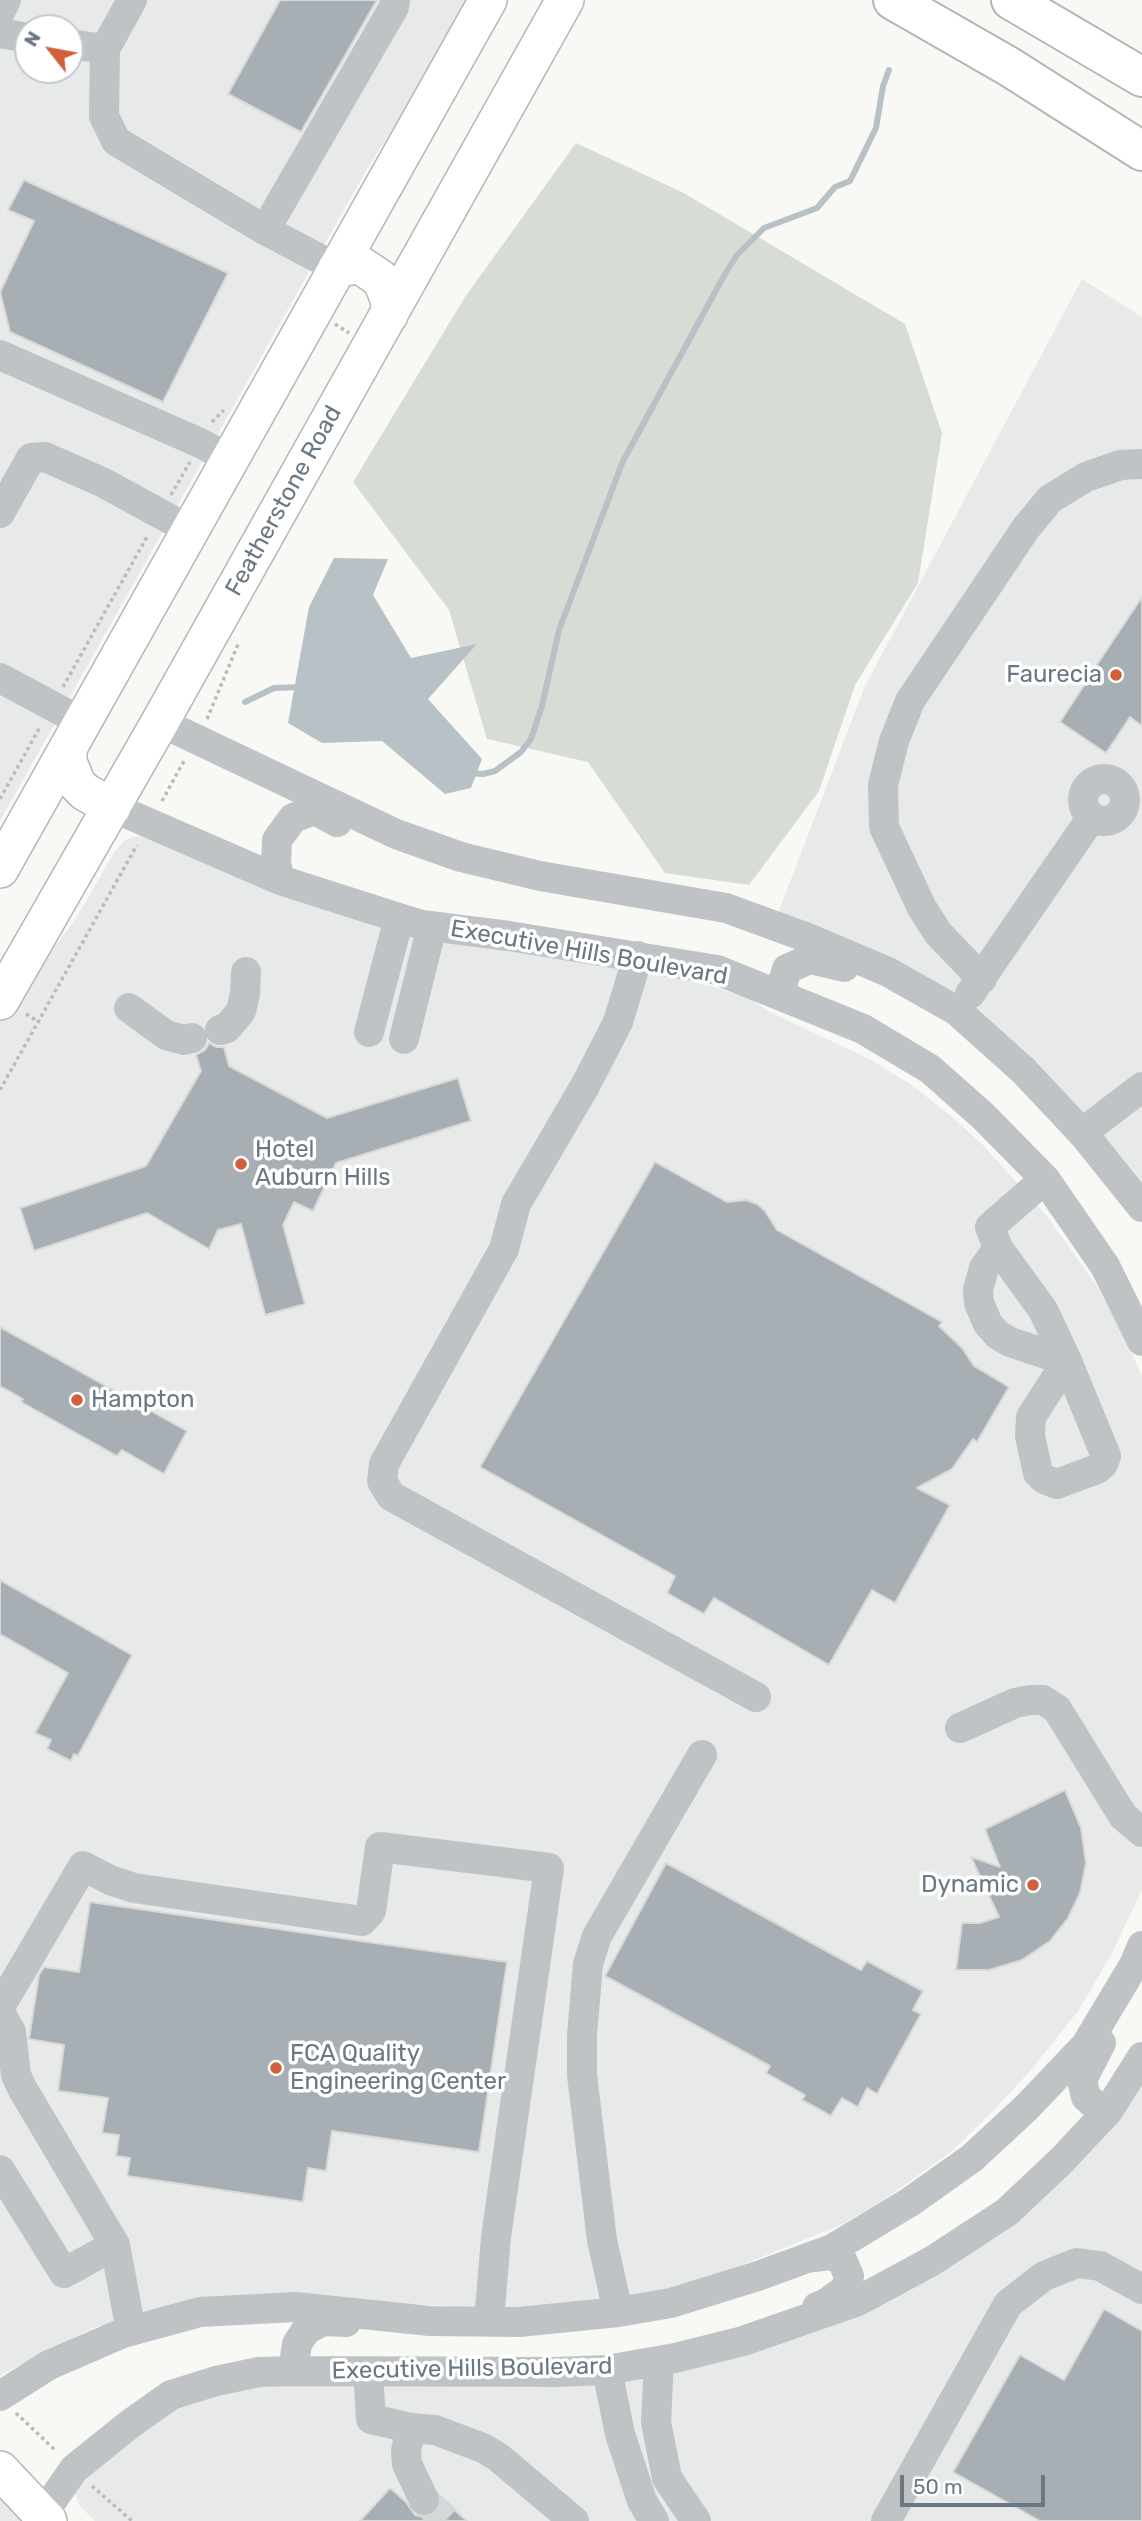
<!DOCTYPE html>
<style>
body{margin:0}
#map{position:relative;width:1142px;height:2521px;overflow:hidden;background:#f8f8f5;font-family:Rubik,sans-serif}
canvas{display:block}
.north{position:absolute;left:14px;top:14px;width:70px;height:70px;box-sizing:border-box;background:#fff;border:2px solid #c3c9cd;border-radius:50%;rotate:301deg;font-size:19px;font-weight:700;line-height:28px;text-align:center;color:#6a7883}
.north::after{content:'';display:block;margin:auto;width:24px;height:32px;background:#d25f3b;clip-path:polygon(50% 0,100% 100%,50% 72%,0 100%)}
.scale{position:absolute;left:900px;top:2475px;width:145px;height:32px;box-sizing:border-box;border:4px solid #6a7883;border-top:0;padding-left:9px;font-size:21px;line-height:24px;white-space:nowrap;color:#6a7883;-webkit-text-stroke:5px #fff;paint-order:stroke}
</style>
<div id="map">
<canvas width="1142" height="2521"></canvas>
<div class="north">N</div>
<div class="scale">50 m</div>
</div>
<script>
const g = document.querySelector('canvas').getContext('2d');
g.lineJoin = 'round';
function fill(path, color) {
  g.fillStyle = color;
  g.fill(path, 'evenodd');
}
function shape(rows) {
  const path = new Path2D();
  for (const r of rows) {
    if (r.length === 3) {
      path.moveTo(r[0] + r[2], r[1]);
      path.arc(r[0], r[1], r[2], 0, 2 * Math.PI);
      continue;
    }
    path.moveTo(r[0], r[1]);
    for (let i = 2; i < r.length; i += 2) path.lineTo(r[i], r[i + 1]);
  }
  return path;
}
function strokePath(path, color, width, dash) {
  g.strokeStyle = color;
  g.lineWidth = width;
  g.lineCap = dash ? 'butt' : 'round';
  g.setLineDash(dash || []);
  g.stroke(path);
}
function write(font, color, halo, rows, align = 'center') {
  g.font = font + ' Rubik,sans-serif';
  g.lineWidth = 7;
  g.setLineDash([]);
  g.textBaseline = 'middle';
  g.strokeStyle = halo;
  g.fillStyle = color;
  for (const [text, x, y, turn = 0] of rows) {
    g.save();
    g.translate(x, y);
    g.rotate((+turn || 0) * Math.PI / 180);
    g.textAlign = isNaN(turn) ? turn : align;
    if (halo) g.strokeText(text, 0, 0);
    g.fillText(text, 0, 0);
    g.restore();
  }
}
fill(shape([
 [0,0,476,0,411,108,392,130,368,167,0,821],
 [28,28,70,28,70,70,28,70],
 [1082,279,1142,317,1142,1198,1010,1049,775,921,865,686],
 [135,836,146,837,655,973,711,986,751,999,768,1011,871,1060,910,1084,951,1116,984,1146,1046,1215,1096,1285,1118,1323,1142,1376,1142,1890,1111,1955,1078,2011,1031,2070,991,2113,952,2151,882,2201,843,2224,688,2287,540,2309,327,2301,175,2307,95,2327,0,2375,0,1022,23,985,74,922,115,851,125,840],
 [1142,2068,1142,2521,95,2521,80,2506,75,2494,76,2482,160,2410,236,2386,330,2379,528,2388,570,2385,909,2282],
 [0,2497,25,2521,0,2521]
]), '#e8e9e9');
fill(shape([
 [576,143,682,192,905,324,942,433,918,583,855,685,819,791,749,885,665,873,588,762,487,739,449,610,353,482,465,297]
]), '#d7dcd5');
fill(shape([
 [334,558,388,559,373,595,411,658,477,644,428,699,482,759,471,788,445,794,382,741,322,743,288,723,309,607]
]), '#b8c2c6');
strokePath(shape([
 [245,702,274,688,302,687],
 [469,773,483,774,495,771,521,752,531,739,542,706,559,630,623,461,725,274,737,255,764,228,817,208,835,187,850,181,876,128,883,86,889,70]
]), '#b8c2c6', 6);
const building = shape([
 [280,0,377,0,301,132,228,94,280,0],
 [24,180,228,273,163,402,10,332,0,292,34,221,8,210,24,180],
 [1142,597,1142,726,1130,717,1106,753,1060,722,1085,684,1059,666,1092,672,1142,597],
 [209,1043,216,1047,224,1047,229,1066,327,1118,458,1078,471,1121,336,1163,313,1211,294,1202,283,1225,305,1304,265,1315,241,1224,218,1230,209,1249,147,1213,34,1251,20,1208,146,1166,201,1071,196,1055,205,1050,209,1043],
 [655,1162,727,1202,746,1200,757,1204,765,1211,777,1230,942,1322,939,1326,962,1348,974,1366,1009,1387,977,1442,973,1439,952,1469,917,1488,950,1505,895,1603,872,1590,829,1665,714,1598,704,1614,667,1593,675,1576,480,1467,655,1162],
 [0,1327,187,1431,164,1474,122,1450,117,1456,21,1402,23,1399,0,1386,0,1327],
 [0,1580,132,1655,78,1756,74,1754,71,1761,47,1749,51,1740,35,1733,68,1673,0,1634,0,1580],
 [1065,1790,1081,1828,1086,1863,1080,1893,1068,1918,1050,1941,1022,1960,989,1970,956,1970,962,1923,980,1923,999,1917,971,1857,1000,1867,985,1829,1065,1790],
 [666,1863,861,1970,867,1961,923,1991,913,2010,921,2014,877,2094,867,2088,858,2107,842,2098,831,2116,802,2100,805,2095,766,2073,770,2066,605,1976,666,1863],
 [90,1902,507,1962,479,2152,332,2131,326,2171,308,2168,303,2202,127,2176,130,2158,116,2156,119,2135,102,2133,108,2098,58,2091,64,2045,29,2039,39,1975,44,1967,79,1972,90,1902],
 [1104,2309,1142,2331,1142,2521,1040,2521,953,2472,1020,2355,1064,2380,1104,2309],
 [390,2488,406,2502,415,2515,423,2517,432,2515,439,2509,441,2498,467,2521,360,2521,390,2488]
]);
fill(building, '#a7aeb4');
strokePath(building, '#d9d9d8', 2);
strokePath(shape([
 [424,2500,447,2521]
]), '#d4d8d8', 30, [30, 15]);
const major = shape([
 [337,268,360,265,381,279,390,301,389,315],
 [68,748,68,762,77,784,85,792,112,807],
 [0,869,488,0],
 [0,1001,160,722,565,0],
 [0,2470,48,2521]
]);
const highway = shape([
 [893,0,1008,66,1142,151],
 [1011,0,1142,77]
]);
strokePath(major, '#b3b7ba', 40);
strokePath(highway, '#b3b6b9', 42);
strokePath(shape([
 [335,324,349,333],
 [212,422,224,410],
 [171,495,190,462],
 [63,687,148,535],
 [207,719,239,642],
 [0,799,40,727],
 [162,801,185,759],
 [26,1014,39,1022],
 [0,1090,137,845],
 [16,2413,56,2451],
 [92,2486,132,2521]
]), '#b9bcbe', 3.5, [3.5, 3.5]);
strokePath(shape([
 [132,0,105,49,104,116,116,141,265,230,337,268],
 [0,12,6,0],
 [0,33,28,38],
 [70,44,105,49],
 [265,230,394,7,395,0],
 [0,355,200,443,230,459],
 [0,513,31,458,45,457,102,482,190,530],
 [0,678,82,722],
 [160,722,396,834,461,857,540,876,726,908,808,938,888,972,957,1011,1024,1071,1085,1136,1142,1207],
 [1104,800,21],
 [112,807,280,880,399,918,422,925,509,936,717,970,863,1029,930,1069,983,1116,1045,1179,1105,1266,1142,1341],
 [280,880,276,863,277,840,293,818,315,810,337,822],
 [638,956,618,1022,585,1086,516,1204,504,1249,384,1464,382,1481,391,1496,756,1697],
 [982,979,938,933,922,908,884,827,883,785,894,741,910,701,1026,528,1050,499,1086,477,1120,465,1142,464],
 [970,994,1092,817],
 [779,995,787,969,810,959,844,967],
 [129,1008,166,1035,184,1040,192,1038],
 [220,1030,227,1028,241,1011,245,994,246,972],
 [369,1032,399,918],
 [404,1039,432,926],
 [1082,1133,1142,1087],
 [998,1248,984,1268,978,1290,979,1303,988,1324,998,1335,1010,1342,1067,1361,1031,1417,1030,1436,1038,1473,1044,1479,1057,1484,1097,1469,1103,1464,1106,1456,1067,1361,1043,1310,998,1248,990,1227,1045,1179],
 [960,1728,1015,1703,1030,1700,1043,1700,1057,1709,1123,1816,1142,1832],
 [0,2007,83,1866,110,1880,134,1888,362,1921,371,1911,380,1847,549,1868,496,2237,489,2321],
 [0,2012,11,2032,16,2075,22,2088,115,2245,131,2331],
 [1101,2043,1082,2080,1086,2097,1095,2105,1108,2111],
 [0,2170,64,2273,115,2245],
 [808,2258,831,2255,842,2260,849,2276,846,2289,825,2304,817,2307],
 [618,2312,602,2240,582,2075,582,2035,588,1964,597,1936,702,1755],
 [659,2361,656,2422,667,2478,696,2521],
 [607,2370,620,2434,642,2501,654,2521],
 [293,2371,297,2344,306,2330,323,2321,346,2322],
 [368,2372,371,2419,411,2428,435,2430,483,2448,498,2457,574,2521],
 [0,2396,49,2365,123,2333,200,2312,295,2307,430,2321,519,2322,618,2312,671,2303,758,2276,832,2249,910,2202,972,2158,1027,2107,1086,2045,1134,1965,1142,1946],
 [411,2428,406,2451,407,2464,424,2500],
 [42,2515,74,2469,130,2424,171,2395,216,2381,259,2372,293,2371,555,2372,607,2370,675,2358,743,2341,858,2301,932,2261,1007,2212,1061,2161,1108,2111,1142,2057],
 [886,2521,1008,2304,1044,2276,1077,2263,1100,2266,1142,2289]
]), '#bfc3c6', 30);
strokePath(major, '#fff', 37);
strokePath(highway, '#fff', 38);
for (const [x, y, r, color] of [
 [1116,675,7,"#d25f3b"],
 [241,1164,7,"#d25f3b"],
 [77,1400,7,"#d25f3b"],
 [1033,1885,7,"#d25f3b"],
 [276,2068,7,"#d25f3b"]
]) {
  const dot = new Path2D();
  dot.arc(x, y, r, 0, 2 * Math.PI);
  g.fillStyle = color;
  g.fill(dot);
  strokePath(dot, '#fff', 2.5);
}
write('24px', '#6a7883', '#fff', [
 ["Featherstone Road",284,501,-61],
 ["Executive Hills Boulevard",589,953,10],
 ["Executive Hills Boulevard",472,2369,-1]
]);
write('24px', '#6a7883', '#fff', [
 ["Faurecia",1102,675,"right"],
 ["Hotel",255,1150],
 ["Auburn Hills",255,1178],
 ["Hampton",91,1400],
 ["Dynamic",1019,1885,"right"],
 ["FCA Quality",290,2054],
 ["Engineering Center",290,2082]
], 'left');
</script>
